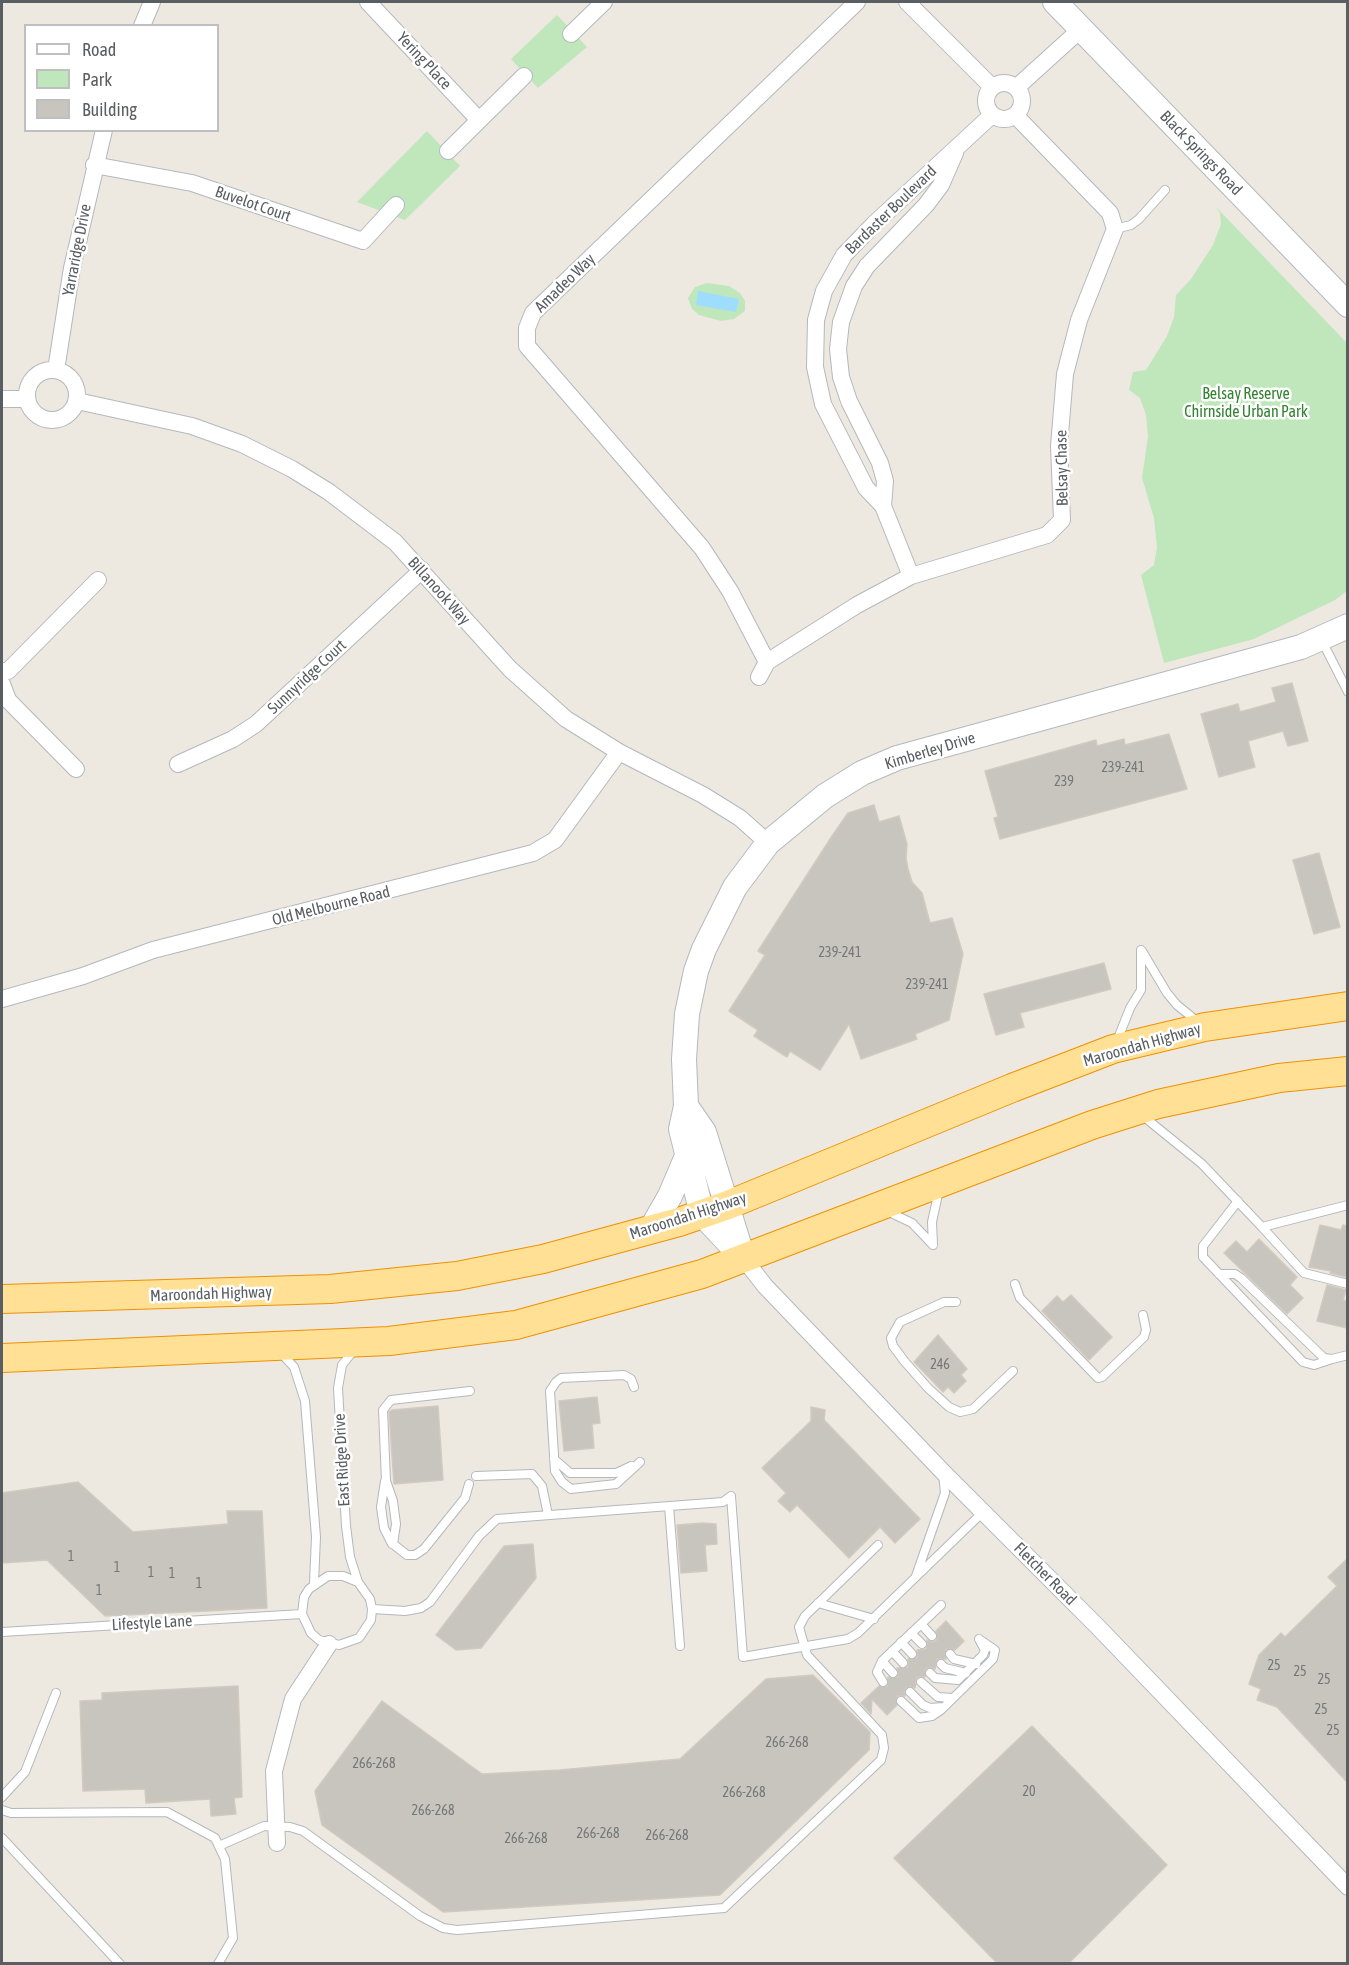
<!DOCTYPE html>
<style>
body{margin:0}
#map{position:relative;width:1349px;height:1965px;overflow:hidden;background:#ede9e0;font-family:"Asap Condensed",sans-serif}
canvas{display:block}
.frame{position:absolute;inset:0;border:3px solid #595e62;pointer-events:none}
.legend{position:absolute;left:24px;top:24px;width:195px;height:108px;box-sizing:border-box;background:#fff;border:2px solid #bdbfc0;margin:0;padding:8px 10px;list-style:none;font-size:18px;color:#595e62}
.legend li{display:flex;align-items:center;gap:12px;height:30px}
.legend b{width:30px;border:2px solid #bdbfc0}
</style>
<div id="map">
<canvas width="1349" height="1965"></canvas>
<div class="frame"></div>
<ul class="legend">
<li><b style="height:8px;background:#fff"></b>Road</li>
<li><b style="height:16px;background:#bfe7bb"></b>Park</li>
<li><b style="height:16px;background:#c8c4be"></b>Building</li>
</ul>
</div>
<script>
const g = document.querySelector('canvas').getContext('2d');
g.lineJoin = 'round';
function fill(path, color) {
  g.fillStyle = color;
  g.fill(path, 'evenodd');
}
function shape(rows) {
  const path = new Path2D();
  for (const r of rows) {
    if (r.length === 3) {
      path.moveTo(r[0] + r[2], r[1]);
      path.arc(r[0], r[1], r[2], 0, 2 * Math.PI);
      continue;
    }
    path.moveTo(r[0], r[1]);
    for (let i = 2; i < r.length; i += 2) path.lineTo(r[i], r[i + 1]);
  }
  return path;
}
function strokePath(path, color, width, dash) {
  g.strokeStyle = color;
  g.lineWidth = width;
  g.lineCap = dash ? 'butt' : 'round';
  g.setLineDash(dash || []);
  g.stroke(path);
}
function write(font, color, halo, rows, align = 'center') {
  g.font = font + ' "Asap Condensed",sans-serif';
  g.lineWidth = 5;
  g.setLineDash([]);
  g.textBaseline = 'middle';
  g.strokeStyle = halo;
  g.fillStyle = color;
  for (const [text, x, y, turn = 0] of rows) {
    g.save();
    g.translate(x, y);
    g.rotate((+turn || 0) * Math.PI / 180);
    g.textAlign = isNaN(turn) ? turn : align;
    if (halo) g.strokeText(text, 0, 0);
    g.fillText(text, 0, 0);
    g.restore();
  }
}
fill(shape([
 [557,15,587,47,538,88,511,59],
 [427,131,460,166,405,220,357,202],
 [1215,206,1347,343,1347,591,1335,600,1254,639,1164,663,1141,575,1154,565,1157,547,1154,518,1142,478,1148,436,1146,415,1140,398,1129,390,1133,372,1146,370,1167,336,1174,317,1176,295,1191,279,1213,245,1221,224,1220,213],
 [707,283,729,286,740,293,745,301,745,311,734,319,721,321,699,315,692,309,688,298,695,287]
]), '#bfe7bb');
fill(shape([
 [698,291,739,299,736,312,696,305]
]), '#9fddff');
const building = shape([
 [1292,683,1308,741,1288,746,1283,731,1248,741,1255,767,1219,777,1201,714,1238,704,1240,712,1276,702,1272,688,1292,683],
 [1169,734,1187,789,1000,839,994,818,998,817,985,771,1096,740,1097,746,1124,739,1125,745,1169,734],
 [874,805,879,822,899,816,907,844,906,858,908,869,912,882,922,893,930,923,952,918,963,954,949,1020,915,1034,917,1039,861,1059,849,1024,820,1070,790,1051,787,1057,754,1036,758,1030,729,1011,765,955,758,951,832,836,848,813,874,805],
 [1319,853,1340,927,1314,934,1293,860,1319,853],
 [1104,963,1111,989,1020,1013,1024,1027,996,1035,984,994,1104,963],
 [1320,1225,1341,1230,1343,1225,1347,1226,1347,1277,1330,1273,1331,1271,1309,1267,1320,1225],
 [1259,1239,1297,1277,1290,1285,1303,1298,1287,1314,1224,1253,1236,1241,1247,1252,1259,1239],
 [1327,1285,1346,1290,1343,1300,1347,1301,1347,1328,1317,1321,1327,1285],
 [1071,1295,1112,1337,1089,1360,1042,1311,1057,1296,1063,1302,1071,1295],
 [938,1335,967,1369,961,1375,966,1381,954,1393,948,1387,943,1392,914,1362,938,1335],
 [597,1397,600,1423,592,1424,594,1448,564,1451,559,1401,597,1397],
 [438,1406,443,1480,394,1484,389,1412,392,1410,438,1406],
 [811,1407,825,1410,824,1420,920,1519,895,1543,880,1527,849,1558,797,1505,790,1512,778,1501,786,1493,762,1468,811,1421,811,1407],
 [78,1482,133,1532,228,1524,227,1511,262,1511,267,1608,105,1616,47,1560,2,1563,2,1493,78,1482],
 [703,1523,716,1524,717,1544,705,1545,707,1571,681,1573,677,1525,703,1523],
 [533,1544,536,1578,481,1648,456,1650,436,1635,504,1546,533,1544],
 [1347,1559,1347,1782,1277,1707,1257,1700,1261,1689,1249,1684,1259,1655,1281,1633,1285,1637,1337,1586,1328,1577,1347,1559],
 [946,1621,964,1641,955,1650,946,1649,946,1659,937,1659,935,1669,926,1668,925,1677,917,1677,915,1688,906,1687,905,1696,897,1696,897,1705,887,1715,872,1699,871,1714,861,1703,879,1686,887,1687,888,1677,898,1677,897,1668,908,1667,908,1659,917,1658,917,1650,926,1649,927,1640,933,1642,937,1640,936,1631,946,1621],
 [813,1675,870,1732,869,1750,720,1895,443,1912,322,1825,315,1791,382,1701,482,1774,560,1770,680,1759,766,1679,813,1675],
 [238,1686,242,1797,234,1798,236,1814,211,1816,210,1799,146,1803,145,1789,83,1791,80,1701,102,1700,102,1693,238,1686],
 [1032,1726,1167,1865,1068,1964,998,1964,894,1858,1032,1726]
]);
fill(building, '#c8c4be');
strokePath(building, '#d2cabf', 1.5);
const service = shape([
 [1115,229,1131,225,1139,219,1165,190],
 [1321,639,1348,692],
 [1142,951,1167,993,1177,1005,1198,1022],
 [1117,1041,1130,1008,1141,990,1141,950],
 [1143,1116,1202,1164,1262,1227,1348,1205],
 [1238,1201,1203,1246,1203,1257,1303,1362,1314,1365,1332,1359],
 [889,1212,912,1223,933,1245],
 [1262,1227,1304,1273,1348,1284],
 [933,1245,932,1222,939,1190],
 [1219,1274,1235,1274,1241,1278,1324,1358,1332,1359,1348,1355],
 [1015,1284,1020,1298,1098,1378,1102,1377,1144,1337,1146,1330,1143,1315],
 [956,1302,944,1302,900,1322,891,1338,893,1346,905,1362,928,1388,949,1407,960,1412,973,1409,1013,1371],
 [354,1350,342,1365,338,1388,346,1526,350,1557,358,1582,370,1599,372,1609,371,1620,359,1638,339,1645,319,1640,311,1633,302,1614,304,1597,309,1589,328,1576,343,1576,358,1582],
 [280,1352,294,1367,305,1401,316,1537,314,1583],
 [634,1387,631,1379,624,1375,561,1378,556,1382,550,1391,555,1471,562,1482,571,1489,616,1484,640,1462],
 [554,1459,570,1473,616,1473,631,1466],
 [476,1476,532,1474,542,1486,548,1515],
 [385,1481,381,1507,384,1528,392,1544],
 [469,1484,465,1498,424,1549,415,1555,407,1555,393,1544,396,1524,393,1501,386,1481,383,1410,391,1400,470,1391],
 [669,1506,680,1646],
 [916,1576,945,1493,943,1474],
 [818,1603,874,1619],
 [372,1609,405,1611,421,1608,430,1602,479,1536,497,1519,723,1502,731,1496,743,1657,848,1639,858,1633,983,1512],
 [921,1624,932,1636],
 [2,1632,302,1614],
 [911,1633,922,1644],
 [901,1642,912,1654],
 [892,1651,903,1663],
 [950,1654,954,1659,976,1664],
 [882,1661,893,1673],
 [941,1664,945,1668,966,1673],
 [930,1673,935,1678,958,1680,983,1655,985,1650,979,1639],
 [883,1682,877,1672,882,1661,941,1605],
 [921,1682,938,1697,953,1698],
 [910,1692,923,1705,930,1708,943,1707],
 [901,1701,919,1718,932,1716,941,1710,993,1659,995,1650,979,1639],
 [2,1797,25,1772,56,1693],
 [2,1810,11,1813,167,1812,215,1838,225,1859,233,1938,218,1964],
 [2,1838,120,1964],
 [219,1846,264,1826,290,1827,303,1831,420,1916,443,1928,457,1930,724,1908,881,1760,884,1748,882,1735,807,1655,799,1627,805,1616,878,1545]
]);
const minor = shape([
 [368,2,479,120],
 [907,2,992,87],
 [142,26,152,2],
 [571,34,604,2],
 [1004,101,18],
 [1017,87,1081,29],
 [448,151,524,76],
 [94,165,192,183,363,241,396,205],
 [52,395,25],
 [56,370,72,268,104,130],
 [2,399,27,399],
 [77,401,192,426,242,444,292,469,329,492,395,542,510,669,566,719,619,752,703,795,740,818,768,843],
 [883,506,885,481,880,463,849,401,841,377,838,349,841,322,854,286,867,266,926,205,941,185,955,153],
 [911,576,883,506,866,488,823,404,815,367,816,320,824,291,844,255,874,224,992,115],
 [767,662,730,591,702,548,527,346,527,328,533,313,857,2],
 [2,671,8,671,98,580],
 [759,677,767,662,857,605,911,576,1047,535,1062,520,1059,446,1065,374,1079,320,1115,229,1110,213,1015,115],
 [2,684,8,700,76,769],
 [178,764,233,739,256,724,422,570],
 [2,999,83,976,153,950,533,853,555,840,619,752],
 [744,1259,765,1286,943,1472,1097,1626,1348,1887],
 [277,1843,274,1771,293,1699,329,1644]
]);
const secondary = shape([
 [1055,2,1348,305],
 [686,1106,704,1132,742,1254],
 [651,1229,670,1196,687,1156],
 [744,1259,702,1214,681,1129,686,1106,684,1059,687,1014,696,971,704,949,735,887,768,843,825,796,862,773,897,758,1301,647,1348,626]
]);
const trunk = shape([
 [2,1299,330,1289,457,1276,543,1259,679,1222,728,1205,1012,1088,1113,1049,1205,1027,1348,1006],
 [2,1358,389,1341,516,1325,702,1274,1092,1125,1158,1104,1279,1078,1348,1071]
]);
strokePath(service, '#b4b8bc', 10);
strokePath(minor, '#b4b8bc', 18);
strokePath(secondary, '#b4b9be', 26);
strokePath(trunk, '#ee9100', 30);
strokePath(service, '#fff', 8);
strokePath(minor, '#fff', 16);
strokePath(secondary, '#fff', 24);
strokePath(trunk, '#ffe095', 28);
write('14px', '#757879', null, [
 ["239-241",1123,768],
 ["239",1064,782],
 ["239-241",840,953],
 ["239-241",927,985],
 ["246",940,1365],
 ["1",71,1557],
 ["1",117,1568],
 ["1",151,1573],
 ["1",172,1574],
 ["1",199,1584],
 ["1",99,1591],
 ["25",1274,1666],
 ["25",1300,1672],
 ["25",1324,1680],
 ["25",1321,1710],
 ["25",1333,1731],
 ["266-268",787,1743],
 ["266-268",374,1764],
 ["20",1029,1792],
 ["266-268",744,1793],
 ["266-268",433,1811],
 ["266-268",598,1834],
 ["266-268",667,1836],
 ["266-268",526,1839]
]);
write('16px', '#595e62', '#fff', [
 ["Yering Place",424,61,47],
 ["Black Springs Road",1201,153,46],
 ["Buvelot Court",253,204,19],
 ["Bardaster Boulevard",891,210,-44],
 ["Yarraridge Drive",77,250,-79],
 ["Amadeo Way",565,283,-44],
 ["Belsay Chase",1062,468,-91],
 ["Billanook Way",439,591,48],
 ["Sunnyridge Court",307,677,-43],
 ["Kimberley Drive",930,751,-17],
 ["Old Melbourne Road",331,906,-14],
 ["Maroondah Highway",1142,1045,-16],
 ["Maroondah Highway",688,1216,-18],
 ["Maroondah Highway",211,1294,-2],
 ["East Ridge Drive",342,1460,-93],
 ["Fletcher Road",1045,1574,45],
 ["Lifestyle Lane",152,1623,-3]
]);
write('16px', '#32832f', '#fff', [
 ["Belsay Reserve",1246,394],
 ["Chirnside Urban Park",1246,412]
]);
</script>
